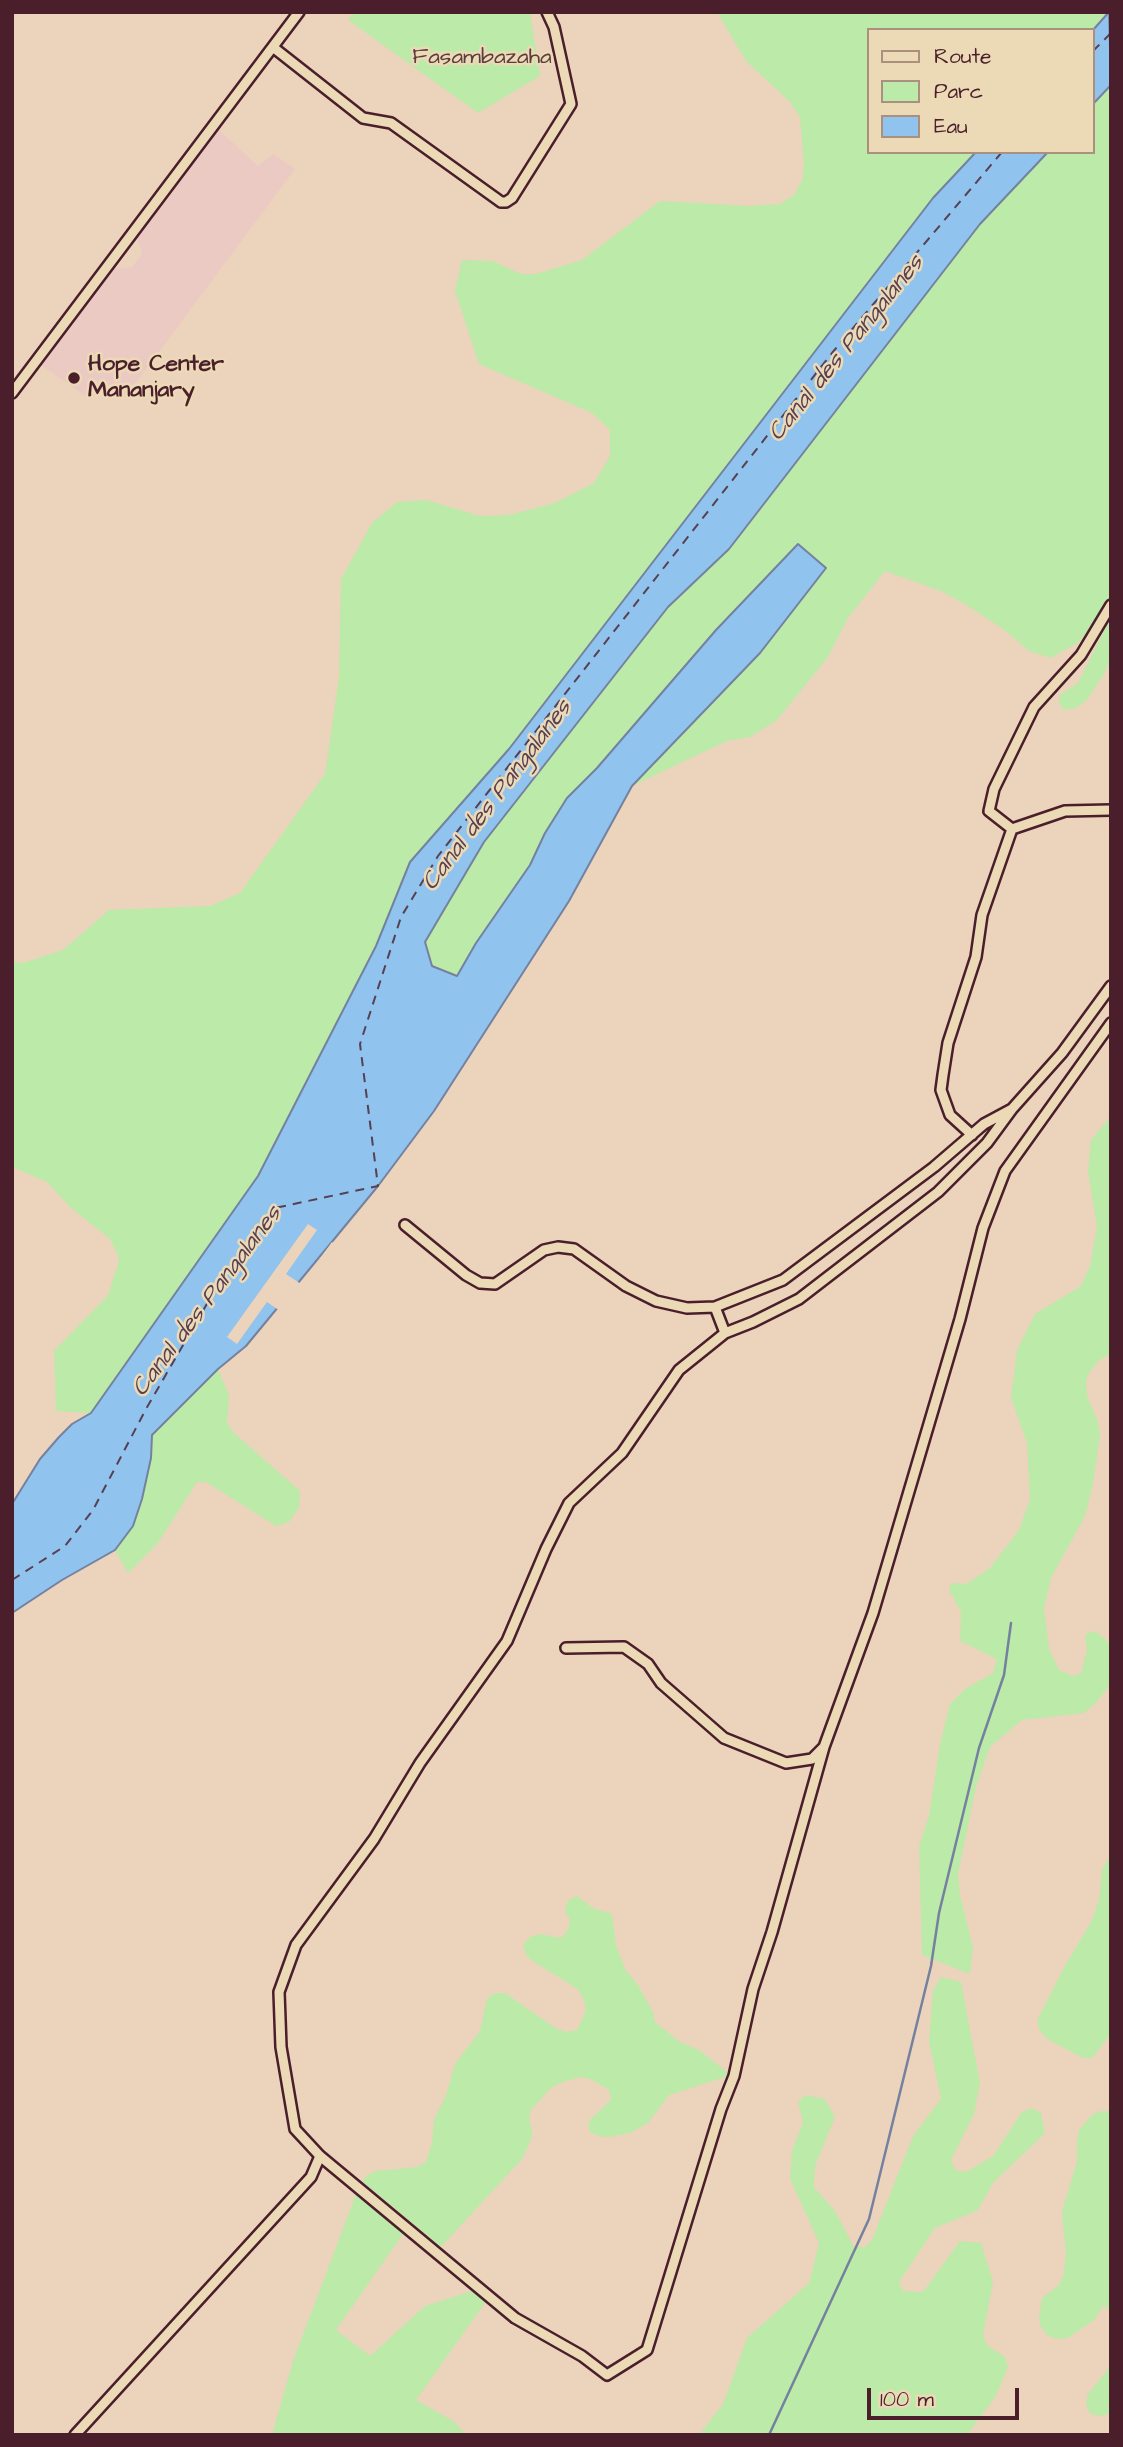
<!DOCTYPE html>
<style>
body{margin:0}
#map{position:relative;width:1123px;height:2447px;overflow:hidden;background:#ecd3bc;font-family:"Architects Daughter",sans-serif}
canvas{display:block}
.frame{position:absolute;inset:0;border:14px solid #4a1f2b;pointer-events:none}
.legend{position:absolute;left:867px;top:28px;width:228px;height:126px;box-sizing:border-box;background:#ecdab7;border:2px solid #ab8f7f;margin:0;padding:9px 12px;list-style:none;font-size:21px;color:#4a1f2b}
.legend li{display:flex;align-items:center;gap:14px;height:35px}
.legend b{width:35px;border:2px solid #ab8f7f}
.scale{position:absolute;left:867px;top:2388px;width:152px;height:32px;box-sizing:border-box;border:4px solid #4a1f2b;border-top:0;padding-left:9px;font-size:21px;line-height:24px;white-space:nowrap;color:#4a1f2b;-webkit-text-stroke:5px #ecdab7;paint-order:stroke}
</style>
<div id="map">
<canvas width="1123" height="2447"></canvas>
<div class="frame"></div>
<ul class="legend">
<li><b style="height:9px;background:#ecdab7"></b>Route</li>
<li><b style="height:19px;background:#bceaa8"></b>Parc</li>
<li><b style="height:19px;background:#90c3ed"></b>Eau</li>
</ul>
<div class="scale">100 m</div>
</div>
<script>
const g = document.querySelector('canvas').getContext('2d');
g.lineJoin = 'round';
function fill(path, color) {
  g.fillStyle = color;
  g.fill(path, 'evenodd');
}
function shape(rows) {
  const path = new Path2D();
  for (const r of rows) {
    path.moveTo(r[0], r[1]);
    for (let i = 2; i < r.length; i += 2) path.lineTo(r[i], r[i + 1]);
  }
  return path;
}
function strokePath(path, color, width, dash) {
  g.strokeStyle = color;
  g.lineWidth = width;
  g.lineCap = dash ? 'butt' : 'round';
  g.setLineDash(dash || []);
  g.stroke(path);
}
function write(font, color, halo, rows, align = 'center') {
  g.font = font + ' "Architects Daughter",sans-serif';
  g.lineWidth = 5;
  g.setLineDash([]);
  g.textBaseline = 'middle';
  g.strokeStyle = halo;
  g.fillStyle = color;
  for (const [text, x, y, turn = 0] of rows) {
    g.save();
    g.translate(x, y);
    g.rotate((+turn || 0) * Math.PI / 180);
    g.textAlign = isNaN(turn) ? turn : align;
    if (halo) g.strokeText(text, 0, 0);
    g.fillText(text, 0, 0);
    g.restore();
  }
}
fill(shape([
 [218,129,258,166,273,154,295,169,126,396,104,383,91,400,41,365,113,269,132,267,142,254,137,237]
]), '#ebcac3');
fill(shape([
 [353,12,530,12,540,76,478,113,348,20],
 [717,12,1109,12,1093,30,869,30,869,152,976,152,933,198,509,749,410,862,376,946,258,1176,91,1413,56,1411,54,1351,108,1295,119,1261,117,1253,110,1239,70,1207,47,1182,12,1167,12,962,23,963,63,950,109,910,210,906,240,893,325,774,339,677,341,579,372,523,397,502,426,500,480,516,509,515,555,503,594,483,610,456,610,430,592,413,479,364,455,291,462,260,493,261,521,274,536,274,582,260,660,201,748,206,780,204,794,195,802,181,804,165,800,117,789,101,746,61],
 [1111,85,1111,601,1098,618,1079,642,1051,658,1029,651,1003,629,965,604,941,591,885,571,848,618,828,657,777,720,750,737,727,741,632,786,760,653,798,544,716,630,597,768,567,798,545,833,530,865,476,943,457,976,431,966,425,942,484,842,668,607,729,549,980,224,1048,152,1093,152,1093,104],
 [1111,617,1111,658,1104,674,1087,700,1076,708,1064,710,1059,703,1060,695,1078,683],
 [1111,1116,1111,1354,1099,1360,1089,1373,1086,1381,1087,1396,1097,1419,1100,1435,1093,1484,1085,1516,1051,1578,1044,1609,1049,1649,1059,1670,1073,1676,1081,1673,1087,1650,1085,1635,1092,1631,1100,1634,1111,1645,1111,1683,1096,1703,1084,1713,1022,1720,990,1747,976,1787,958,1874,960,1895,973,1947,970,1974,922,1955,919,1846,929,1816,940,1744,950,1704,965,1689,993,1673,997,1659,960,1641,961,1612,949,1590,951,1583,966,1584,990,1568,1019,1530,1030,1499,1027,1443,1011,1398,1017,1350,1035,1314,1081,1286,1090,1266,1097,1227,1088,1171,1091,1140],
 [218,1369,229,1395,227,1423,234,1433,300,1491,299,1508,289,1522,276,1526,206,1482,197,1482,158,1543,128,1573,115,1550,133,1526,151,1458,152,1436],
 [1111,1853,1111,2034,1092,2058,1083,2058,1047,2039,1040,2031,1037,2021,1061,1973,1092,1920,1099,1900,1102,1870],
 [577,1896,593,1908,612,1914,616,1945,625,1969,638,1985,653,2012,655,2022,680,2042,699,2050,727,2072,728,2076,669,2095,648,2123,630,2133,609,2137,598,2136,589,2131,589,2121,611,2100,609,2090,590,2079,580,2077,560,2083,551,2088,531,2110,529,2120,532,2130,531,2140,522,2159,441,2247,363,2182,366,2176,375,2171,417,2167,426,2162,432,2142,434,2120,446,2095,455,2064,480,2031,487,1999,495,1993,505,1993,557,2029,567,2032,577,2030,586,2011,584,2000,579,1991,570,1984,534,1962,526,1955,523,1945,530,1937,540,1934,561,1938,568,1930,570,1920,565,1910,568,1900],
 [941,1977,961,1982,980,2083,974,2114,951,2160,955,2170,966,2172,993,2156,1022,2112,1032,2108,1041,2113,1045,2133,993,2183,978,2210,935,2228,899,2282,903,2291,923,2292,960,2241,981,2243,993,2282,983,2335,987,2345,1005,2357,1008,2367,996,2396,967,2435,699,2435,723,2404,747,2338,809,2283,819,2243,790,2179,792,2151,803,2122,798,2102,805,2095,825,2099,835,2117,815,2166,814,2187,835,2211,854,2247,865,2247,872,2240,913,2136,941,2099,929,2042,933,1991],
 [1102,2111,1111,2111,1111,2314,1104,2305,1094,2320,1068,2338,1057,2339,1048,2336,1041,2327,1039,2317,1042,2298,1059,2285,1063,2276,1066,2255,1062,2212,1077,2161,1077,2140,1079,2130,1093,2114],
 [356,2194,405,2231,336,2330,370,2356,425,2306,472,2291,487,2300,416,2400,455,2422,466,2435,272,2435,293,2361],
 [1111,2365,1111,2413,1100,2416,1090,2414,1086,2404,1088,2394]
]), '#bceaa8');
const water = shape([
 [1109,12,1111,85,1093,104,1093,30,1109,12],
 [976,152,1048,152,980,224,729,549,668,607,484,842,425,942,432,966,457,976,476,943,530,865,545,833,567,798,597,768,716,630,798,544,826,568,760,653,632,786,569,901,434,1111,378,1186,246,1346,218,1369,152,1435,151,1458,142,1499,133,1526,115,1550,62,1580,12,1613,12,1504,40,1459,59,1437,72,1424,91,1413,258,1176,376,946,410,862,509,749,933,198,976,152]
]);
fill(water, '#90c3ed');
strokePath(water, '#74819f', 2);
fill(shape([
 [308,1224,317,1230,286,1274,301,1284,332,1242,335,1244,280,1311,267,1302,237,1344,227,1337]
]), '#ecd3bc');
strokePath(shape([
 [769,2435,869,2219,931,1966,939,1913,979,1748,1004,1675,1011,1623]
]), '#74819f', 2.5);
strokePath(shape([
 [1093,51,1111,33],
 [12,1580,65,1546,93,1510,146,1409,219,1283,275,1208,378,1186,360,1044,401,917,438,856,832,353,1002,152]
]), '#584052', 2, [9, 7]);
const minor = shape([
 [274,48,363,118,391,123,501,202,506,202,512,198,571,104,554,27,547,12],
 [12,393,299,12],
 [1012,829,989,811,994,789,1034,707,1081,655,1111,605],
 [1012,829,1065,811,1111,810],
 [972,1135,950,1115,941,1090,943,1075,948,1043,976,957,982,915,1012,829],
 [405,1225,466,1275,480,1283,495,1284,544,1250,558,1247,574,1249,626,1286,656,1301,687,1308,715,1307,783,1280,934,1167,984,1124,1012,1109],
 [715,1307,725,1333,679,1370,622,1453,569,1503,546,1549,507,1641,420,1763,374,1839,296,1945,279,1992,281,2047,295,2129,320,2156,515,2318,582,2356,607,2375,647,2350,721,2109,734,2076,753,1989,772,1932,824,1747],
 [725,1333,753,1322,799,1299,938,1192,987,1143,1012,1109,1062,1053,1111,986],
 [566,1648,624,1647,648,1664,661,1683,724,1738,786,1763,812,1759,824,1747,873,1613,960,1319,983,1228,1005,1171,1111,1023],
 [75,2435,311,2177,320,2156]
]);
strokePath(minor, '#4a1f2b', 14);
strokePath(minor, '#ecdab7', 9);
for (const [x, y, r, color] of [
 [74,378,7,"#4a1f2b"]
]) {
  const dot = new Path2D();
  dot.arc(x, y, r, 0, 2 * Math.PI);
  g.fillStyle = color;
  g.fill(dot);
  strokePath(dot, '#ecdab7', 2.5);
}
write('23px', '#5b3d3e', '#ecdab7', [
 ["Fasambazaha",482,58]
]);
write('bold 23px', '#4a1f2b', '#ecdab7', [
 ["Hope Center",88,365],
 ["Mananjary",88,391]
], 'left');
write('italic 24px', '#584052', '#ecdab7', [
 ["Canal des Pangalanes",847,349,-51],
 ["Canal des Pangalanes",498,796,-53],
 ["Canal des Pangalanes",208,1302,-53]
]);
</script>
